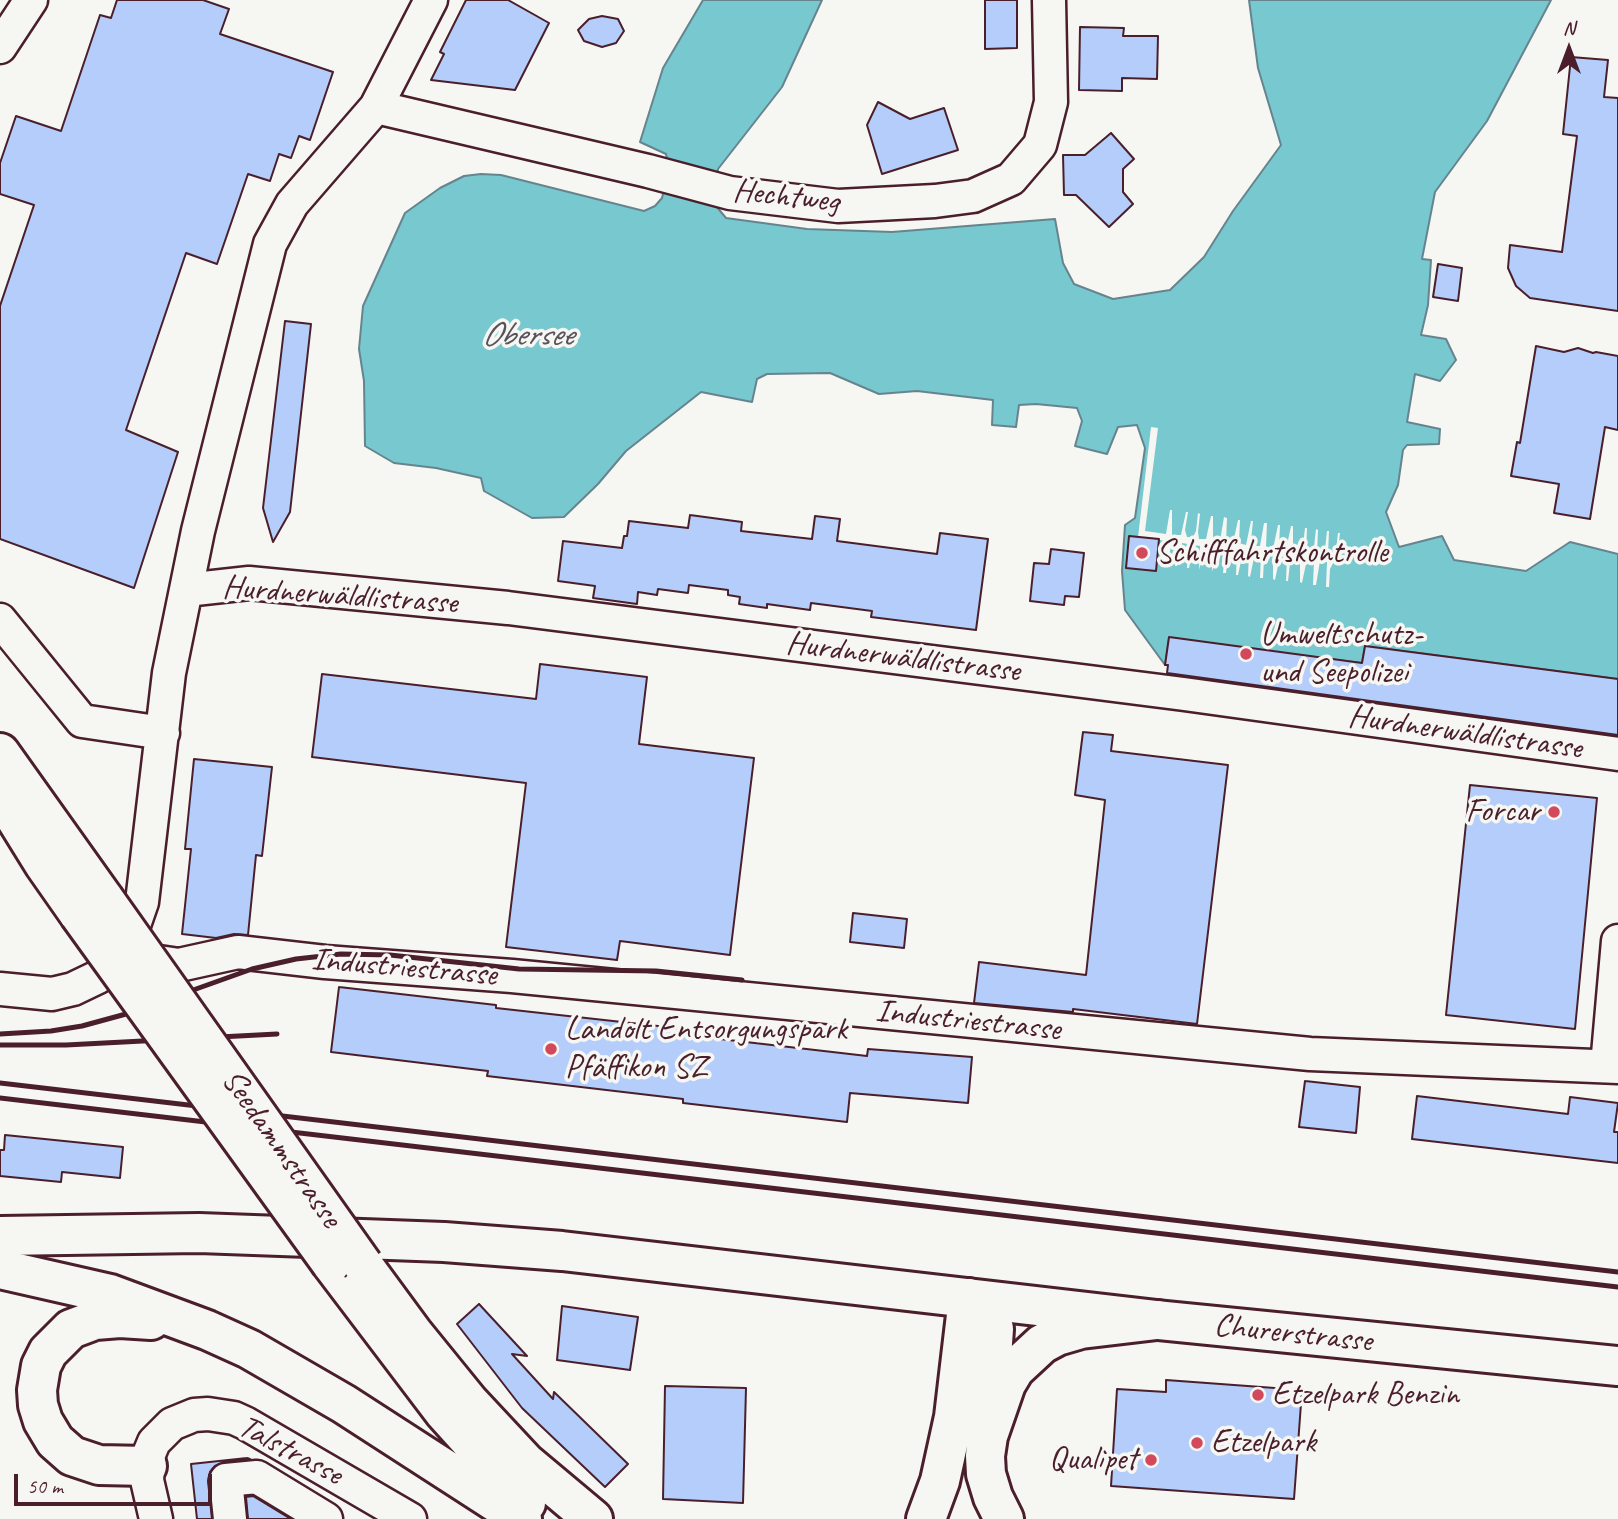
<!DOCTYPE html>
<meta charset="utf-8">
<style>
body{margin:0}
#map{position:relative;width:1618px;height:1519px;overflow:hidden;background:#f6f6f2;font-family:Caveat,sans-serif}
canvas{display:block}
.north{position:absolute;left:1534px;top:14px;width:70px;height:70px;-webkit-text-stroke:5px #f6f6f2;paint-order:stroke;rotate:0deg;font-size:19px;font-weight:700;line-height:28px;text-align:center;color:#4a1f2b}
.north::after{content:'';display:block;margin:auto;width:24px;height:32px;background:#4a1f2b;clip-path:polygon(50% 0,100% 100%,50% 72%,0 100%)}
.scale{position:absolute;left:14px;top:1474px;width:198px;height:32px;box-sizing:border-box;border:4px solid #4a1f2b;border-top:0;padding-left:9px;font-size:21px;line-height:24px;white-space:nowrap;color:#4a1f2b;-webkit-text-stroke:5px #f6f6f2;paint-order:stroke}
</style>
<div id="map">
<canvas width="1618" height="1519"></canvas>
<div class="north">N</div>
<div class="scale">50 m</div>
</div>
<script>
const g = document.querySelector('canvas').getContext('2d');
g.lineJoin = 'round';
function fill(path, color) {
  g.fillStyle = color;
  g.fill(path, 'evenodd');
}
function shape(rows) {
  const path = new Path2D();
  for (const r of rows) {
    path.moveTo(r[0], r[1]);
    for (let i = 2; i < r.length; i += 2) path.lineTo(r[i], r[i + 1]);
  }
  return path;
}
function strokePath(path, color, width, dash) {
  g.strokeStyle = color;
  g.lineWidth = width;
  g.lineCap = dash ? 'butt' : 'round';
  g.setLineDash(dash || []);
  g.stroke(path);
}
function write(font, color, halo, rows, align = 'center') {
  g.font = font + ' Caveat,sans-serif';
  g.lineWidth = 7;
  g.setLineDash([]);
  g.textBaseline = 'middle';
  g.strokeStyle = halo;
  g.fillStyle = color;
  for (const [text, x, y, turn = 0] of rows) {
    g.save();
    g.translate(x, y);
    g.rotate((+turn || 0) * Math.PI / 180);
    g.textAlign = isNaN(turn) ? turn : align;
    if (halo) g.strokeText(text, 0, 0);
    g.fillText(text, 0, 0);
    g.restore();
  }
}
const water = shape([
 [703,0,822,0,782,87,718,169,716,206,726,218,807,229,892,232,1055,219,1063,263,1074,284,1113,299,1170,290,1204,257,1233,211,1281,145,1258,68,1249,0,1551,0,1487,121,1435,192,1422,259,1431,260,1428,305,1421,335,1446,339,1456,360,1440,381,1415,374,1407,422,1440,429,1439,444,1407,445,1403,450,1398,485,1386,512,1399,547,1442,536,1454,560,1526,571,1570,542,1618,554,1618,679,1365,646,1362,663,1169,639,1165,665,1125,610,1122,571,1125,525,1135,518,1145,448,1137,425,1118,427,1107,454,1075,446,1082,421,1077,408,1036,404,1019,405,1016,427,992,425,993,400,917,391,879,394,830,373,767,374,757,379,752,402,701,392,626,451,598,484,564,517,532,518,484,491,481,478,436,468,394,463,365,446,364,381,359,349,363,306,405,213,440,188,464,176,481,174,501,175,644,211,655,206,662,198,669,168,666,154,640,142,663,68,703,0]
]);
fill(water, '#78c8d0');
strokePath(water, '#66848e', 2);
fill(shape([
 [1151,427,1158,428,1145,531,1166,534,1170,510,1172,510,1172,535,1181,535,1186,512,1188,512,1185,530,1187,537,1193,537,1196,531,1198,513,1200,514,1198,532,1199,539,1206,539,1211,516,1213,516,1213,540,1220,541,1224,517,1227,518,1226,542,1233,543,1238,520,1240,520,1239,543,1246,545,1251,521,1253,521,1251,540,1253,546,1260,546,1264,523,1267,523,1266,547,1273,549,1278,525,1280,525,1279,549,1286,550,1291,526,1293,526,1293,551,1300,552,1303,546,1305,528,1307,528,1306,552,1311,553,1314,547,1316,529,1318,530,1317,554,1322,555,1325,549,1327,531,1329,531,1328,555,1333,556,1336,550,1338,533,1340,533,1338,550,1339,557,1343,557,1343,564,1333,563,1330,569,1329,587,1326,587,1327,562,1320,561,1316,585,1313,585,1314,560,1307,559,1302,583,1300,582,1300,558,1293,558,1290,563,1288,581,1286,581,1287,557,1280,556,1275,580,1273,579,1273,555,1267,554,1264,560,1263,578,1260,578,1261,554,1255,553,1250,577,1248,576,1249,552,1243,552,1238,575,1236,575,1237,551,1231,550,1228,556,1226,573,1223,573,1225,549,1218,548,1212,572,1212,547,1207,546,1204,551,1199,570,1200,546,1194,545,1189,568,1187,568,1188,544,1182,543,1177,566,1175,566,1177,542,1172,542,1167,565,1165,565,1167,541,1138,537]
]), '#f6f6f2');
const building = shape([
 [117,0,203,0,229,9,220,34,333,72,310,140,299,136,291,158,279,154,270,181,248,174,217,264,186,253,126,430,178,452,134,588,0,539,0,306,34,205,0,194,0,163,16,116,61,131,100,15,111,18,117,0],
 [466,0,508,0,549,23,515,90,431,80,444,54,440,52,466,0],
 [985,0,1017,0,1017,48,985,49,985,0],
 [602,16,618,19,624,31,616,43,602,47,584,41,578,30,589,19,602,16],
 [1080,27,1124,28,1123,36,1158,36,1157,79,1122,78,1122,91,1079,90,1080,27],
 [1571,57,1608,60,1604,97,1618,98,1618,311,1530,298,1516,286,1508,268,1510,245,1562,252,1577,136,1563,134,1571,57],
 [878,102,910,119,944,108,958,150,882,174,867,125,878,102],
 [1111,133,1134,159,1123,169,1123,192,1133,204,1109,227,1076,195,1064,195,1063,155,1085,155,1111,133],
 [1438,264,1462,268,1458,301,1433,297,1438,264],
 [285,321,311,324,290,512,273,542,263,508,285,321],
 [1536,346,1564,352,1578,348,1593,353,1596,352,1618,356,1618,430,1605,427,1590,519,1554,513,1559,484,1511,476,1517,442,1520,443,1536,346],
 [690,515,742,522,741,531,812,539,815,516,840,519,837,541,937,554,940,533,988,539,976,630,871,617,872,611,811,603,810,610,767,604,767,608,739,604,740,597,728,595,728,590,689,585,688,593,658,589,657,595,638,592,637,604,593,598,595,586,558,581,563,541,622,548,624,536,627,536,629,521,688,528,690,515],
 [1129,536,1159,539,1156,571,1126,568,1129,536],
 [1051,549,1084,553,1079,597,1065,596,1064,605,1030,601,1034,563,1049,564,1051,549],
 [1169,637,1362,663,1365,646,1618,679,1618,735,1167,673,1168,665,1165,665,1169,637],
 [540,664,647,677,639,744,754,758,730,955,620,941,617,960,506,947,526,783,312,757,322,674,536,699,540,664],
 [1083,732,1113,735,1111,751,1228,765,1197,1024,1073,1009,1073,1012,974,1003,979,962,1086,975,1105,800,1075,795,1083,732],
 [194,759,272,767,262,856,256,855,248,935,234,934,216,938,182,934,191,849,185,849,194,759],
 [1470,785,1597,798,1575,1029,1446,1015,1470,785],
 [853,913,907,919,904,948,850,942,853,913],
 [339,987,496,1005,496,1008,694,1030,694,1036,867,1056,868,1049,972,1057,968,1103,850,1093,847,1122,683,1103,683,1099,487,1076,488,1071,331,1052,339,987],
 [1305,1081,1360,1087,1356,1133,1299,1127,1305,1081],
 [1417,1096,1568,1114,1570,1097,1618,1103,1614,1132,1618,1132,1618,1163,1412,1139,1417,1096],
 [5,1135,123,1147,120,1178,62,1172,61,1182,0,1176,0,1150,4,1150,5,1135],
 [479,1304,527,1356,512,1354,553,1399,554,1392,628,1464,605,1487,522,1408,457,1324,479,1304],
 [562,1306,638,1317,630,1370,557,1360,562,1306],
 [1166,1380,1302,1390,1294,1499,1111,1486,1117,1389,1166,1392,1166,1380],
 [665,1386,746,1388,743,1503,663,1499,665,1386],
 [247,1458,250,1459,224,1462,215,1466,210,1472,208,1481,212,1519,197,1519,191,1464,247,1458],
 [253,1496,291,1519,248,1519,246,1497,253,1496]
]);
fill(building, '#b4cdfb');
strokePath(building, '#4a1f2b', 2);
const minor = shape([
 [0,47,31,0],
 [376,107,648,171,730,193,838,206,935,201,973,196,1011,179,1040,145,1051,102,1049,0],
 [186,590,249,583,508,608,1184,694,1618,754],
 [0,620,82,721,163,733],
 [132,958,179,965,238,952,325,962,512,976,1310,1054,1618,1067],
 [0,989,52,994,73,989,98,977,123,957,142,902,169,673,198,531,270,244,292,204,376,107,431,0],
 [1607,1066,1618,941],
 [156,1519,147,1480,149,1454,154,1442,172,1424,194,1415,208,1414,234,1418,245,1423,410,1519],
 [230,1519,226,1480,257,1477,326,1519]
]);
const major = shape([
 [0,753,104,899],
 [0,1236,199,1233,444,1242,562,1251,1157,1320,1618,1366],
 [363,1265,413,1333,469,1402,525,1462,593,1519],
 [926,1519,940,1481,954,1417,968,1298]
]);
const highway = shape([
 [0,793,44,864,79,914],
 [331,1263,444,1412,526,1503],
 [0,1269,110,1294,207,1330,249,1349,344,1404,522,1519],
 [968,1298,979,1304,986,1311,991,1319,994,1329,985,1456,986,1474,993,1497,1004,1519],
 [985,1456,988,1436,1006,1384,1015,1369,1042,1344,1057,1336,1081,1329,1157,1320],
 [147,1466,99,1465,72,1456,55,1441,43,1421,38,1405,37,1390,41,1366,48,1352,71,1329,95,1320,120,1318,151,1320]
]);
strokePath(minor, '#4a1f2b', 37);
strokePath(major, '#4a1f2b', 44);
strokePath(highway, '#4a1f2b', 44);
strokePath(minor, '#f6f6f2', 32);
strokePath(major, '#f6f6f2', 38);
strokePath(highway, '#f6f6f2', 38);
strokePath(shape([
 [0,1034,51,1031,82,1026,126,1014,252,969,296,959,341,954,390,955,519,969,656,971,742,980],
 [0,1045,66,1045,277,1034],
 [0,1083,1618,1272],
 [0,1098,1618,1287]
]), '#4a1f2b', 5);
const majorBridge = shape([
 [104,899,363,1265]
]);
const highwayBridge = shape([
 [79,914,331,1263]
]);
strokePath(majorBridge, '#4a1f2b', 44, []);
strokePath(highwayBridge, '#4a1f2b', 44, []);
strokePath(majorBridge, '#f6f6f2', 38);
strokePath(highwayBridge, '#f6f6f2', 38);
for (const [x, y, r, color] of [
 [1142,553,7,"#d1495b"],
 [1246,654,7,"#d1495b"],
 [1554,812,7,"#d1495b"],
 [551,1049,7,"#d1495b"],
 [1258,1395,7,"#d1495b"],
 [1197,1443,7,"#d1495b"],
 [1151,1460,7,"#d1495b"]
]) {
  const dot = new Path2D();
  dot.arc(x, y, r, 0, 2 * Math.PI);
  g.fillStyle = color;
  g.fill(dot);
  strokePath(dot, '#f6f6f2', 2.5);
}
write('33px', '#4a1f2b', '#f6f6f2', [
 ["Hechtweg",786,197,6],
 ["Hurdnerwäldlistrasse",340,596,4],
 ["Hurdnerwäldlistrasse",903,658,7],
 ["Hurdnerwäldlistrasse",1465,733,8],
 ["Industriestrasse",404,968,5],
 ["Industriestrasse",968,1021,6],
 ["Seedammstrasse",281,1149,55],
 ["Churerstrasse",1293,1334,6],
 ["Talstrasse",290,1451,28]
]);
write('33px', '#4a1f2b', '#f6f6f2', [
 ["Schifffahrtskontrolle",1156,553],
 ["Umweltschutz-",1260,635],
 ["und Seepolizei",1260,673],
 ["Forcar",1540,812,"right"],
 ["Landolt Entsorgungspark",565,1030],
 ["Pfäffikon SZ",565,1068],
 ["Etzelpark Benzin",1272,1395],
 ["Etzelpark",1211,1443],
 ["Qualipet",1137,1460,"right"]
], 'left');
write('italic 35px', '#58525d', '#f6f6f2', [
 ["Obersee",527,336]
]);
</script>
